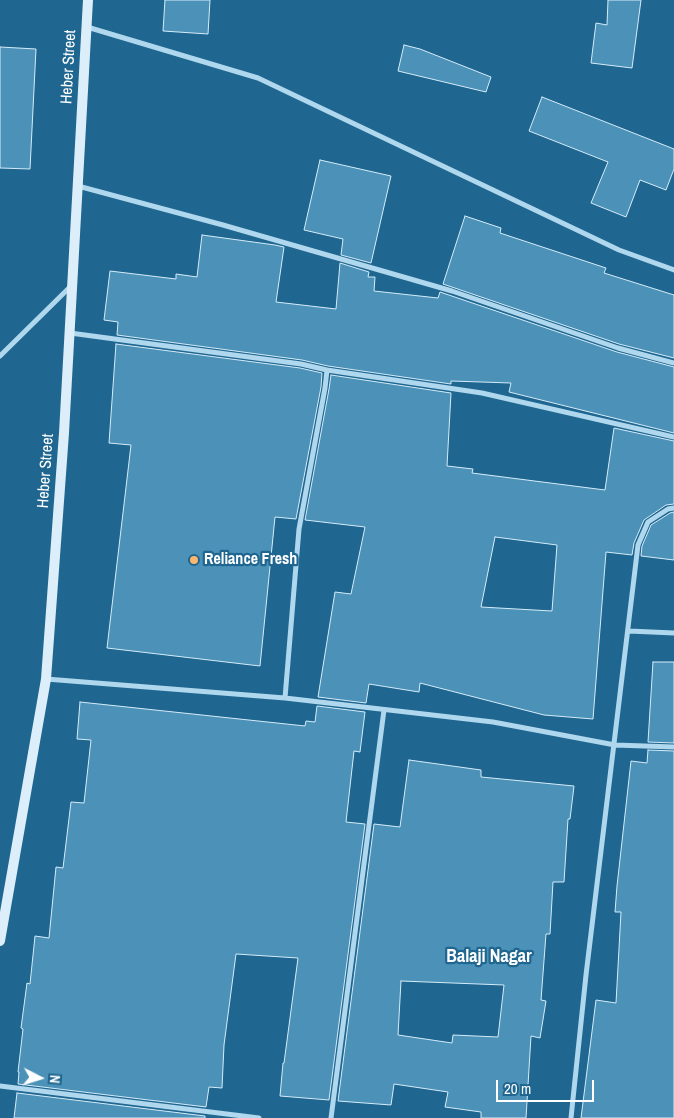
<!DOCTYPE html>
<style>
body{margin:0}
#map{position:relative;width:674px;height:1118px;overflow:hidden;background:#1f6690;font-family:"Archivo Narrow",sans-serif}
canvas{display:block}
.north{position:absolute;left:15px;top:1053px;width:50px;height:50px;-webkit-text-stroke:4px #1f6690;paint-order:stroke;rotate:95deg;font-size:14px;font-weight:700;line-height:20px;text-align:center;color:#fff}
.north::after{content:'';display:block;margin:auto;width:18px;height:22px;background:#fff;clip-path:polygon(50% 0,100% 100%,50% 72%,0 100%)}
.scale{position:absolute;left:496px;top:1080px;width:98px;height:22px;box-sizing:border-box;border:2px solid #fff;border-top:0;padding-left:6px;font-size:15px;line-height:18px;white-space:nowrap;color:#fff;-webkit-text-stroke:4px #1f6690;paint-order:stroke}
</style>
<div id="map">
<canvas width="674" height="1118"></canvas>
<div class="north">N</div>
<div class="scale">20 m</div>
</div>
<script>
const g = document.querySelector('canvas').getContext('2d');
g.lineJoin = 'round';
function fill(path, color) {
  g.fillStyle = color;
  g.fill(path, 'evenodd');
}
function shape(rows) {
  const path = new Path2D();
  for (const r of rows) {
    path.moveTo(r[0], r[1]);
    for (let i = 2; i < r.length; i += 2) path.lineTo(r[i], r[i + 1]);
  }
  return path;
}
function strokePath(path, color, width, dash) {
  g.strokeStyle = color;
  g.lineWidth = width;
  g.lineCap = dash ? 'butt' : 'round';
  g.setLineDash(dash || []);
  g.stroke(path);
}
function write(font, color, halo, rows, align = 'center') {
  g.font = font + ' "Archivo Narrow",sans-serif';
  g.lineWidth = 4.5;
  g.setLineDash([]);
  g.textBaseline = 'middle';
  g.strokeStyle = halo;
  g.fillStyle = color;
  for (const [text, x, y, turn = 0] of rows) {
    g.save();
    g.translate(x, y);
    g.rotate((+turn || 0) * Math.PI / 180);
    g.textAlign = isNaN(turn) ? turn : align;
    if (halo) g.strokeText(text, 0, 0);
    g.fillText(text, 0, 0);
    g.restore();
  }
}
const building = shape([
 [165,0,210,0,208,34,163,31,165,0],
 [608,0,641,0,632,68,591,63,596,23,607,25,608,0],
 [404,45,420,49,491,77,486,92,398,71,404,45],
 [0,47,36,49,30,169,0,168,0,47],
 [542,97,674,149,674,169,666,190,640,180,626,217,591,203,608,162,529,131,542,97],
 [320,160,391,176,371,263,341,255,343,239,304,230,320,160],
 [465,216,501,228,500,233,606,268,604,273,674,295,674,358,619,344,443,284,465,216],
 [202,235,275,245,284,247,276,302,336,309,340,263,369,272,368,277,375,277,374,291,438,298,440,292,617,352,674,367,674,433,509,392,511,383,451,381,451,384,328,366,302,360,117,335,118,322,104,320,110,271,176,279,176,274,197,277,202,235],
 [116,344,300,368,322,373,321,387,296,519,275,517,260,666,107,648,131,445,109,443,116,344],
 [331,375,451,393,447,466,473,469,472,473,605,490,614,428,674,441,674,504,666,505,644,520,634,543,632,555,606,552,593,719,544,715,420,683,419,692,369,684,366,703,318,697,335,592,351,594,365,527,305,520,329,389,331,375],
 [495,537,557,545,552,611,481,607,495,537],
 [674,512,674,560,641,556,642,546,651,525,670,513,674,512],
 [653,662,674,662,674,743,648,742,653,662],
 [80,702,305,726,306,721,315,722,317,706,365,712,360,752,354,751,346,822,365,824,329,1100,280,1096,283,1063,284,1063,298,958,236,954,224,1045,222,1088,209,1087,206,1107,18,1084,19,1072,18,1072,23,1029,21,1028,27,983,30,984,35,936,49,938,56,867,63,868,71,802,84,803,91,740,77,739,80,702],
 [648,750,674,751,674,1118,581,1118,596,1000,616,1003,621,912,615,912,617,886,631,761,647,763,648,750],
 [409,760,481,770,481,777,574,786,570,819,568,819,564,882,553,882,550,934,546,934,541,1000,546,1001,540,1038,531,1036,526,1118,481,1118,481,1112,445,1107,448,1092,394,1084,391,1105,338,1101,374,824,400,827,409,760],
 [401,981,504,985,498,1037,453,1035,452,1043,398,1035,401,981],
 [17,1093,205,1116,205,1118,14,1118,17,1093]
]);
fill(building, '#4c92b8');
strokePath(building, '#d5ecf9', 1);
strokePath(shape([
 [87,27,258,78,619,250,674,270],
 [78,186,223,225,452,291,618,348,674,363],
 [70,333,301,364,327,370,325,388,299,529,285,698],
 [0,356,71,286],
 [327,370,482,393,674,437],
 [629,631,674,633],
 [46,679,285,698,493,722,615,745,674,747],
 [0,1086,259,1118],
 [331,1118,384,710],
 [571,1118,586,975,638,545,648,522,668,509,674,508]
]), '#afd7ed', 5);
strokePath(shape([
 [0,941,46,679,64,433,88,0]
]), '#dceefa', 10);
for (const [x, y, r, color] of [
 [194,560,5,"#fbb770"]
]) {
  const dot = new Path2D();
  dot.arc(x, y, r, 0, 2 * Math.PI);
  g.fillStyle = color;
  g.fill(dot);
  strokePath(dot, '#1f6690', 2);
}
write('16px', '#fff', '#1f6690', [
 ["Heber Street",69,67,-87],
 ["Heber Street",46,471,-86]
]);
write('bold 16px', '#fff', '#1f6690', [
 ["Reliance Fresh",204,560]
], 'left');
write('bold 18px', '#fff', '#1f6690', [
 ["Balaji Nagar",489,957]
]);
</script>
